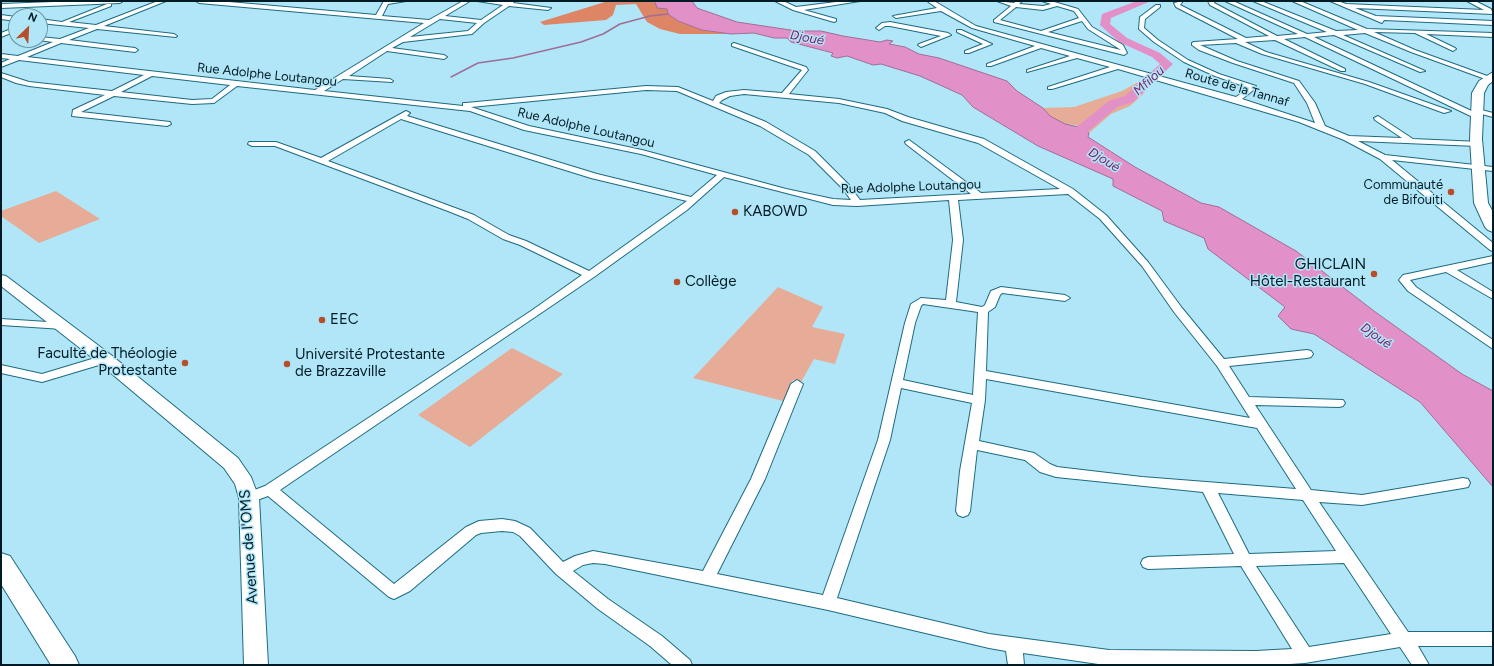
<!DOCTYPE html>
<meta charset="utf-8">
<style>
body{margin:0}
#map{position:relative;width:1494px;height:666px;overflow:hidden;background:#b1e6f8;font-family:Figtree,sans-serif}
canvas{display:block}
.frame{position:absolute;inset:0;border:2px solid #001b23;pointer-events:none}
.north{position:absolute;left:8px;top:8px;width:40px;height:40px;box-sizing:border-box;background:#b1e6f8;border:1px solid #6a95a3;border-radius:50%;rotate:24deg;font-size:11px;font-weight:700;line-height:16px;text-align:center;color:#001b23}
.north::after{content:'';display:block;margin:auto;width:14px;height:18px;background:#b64f29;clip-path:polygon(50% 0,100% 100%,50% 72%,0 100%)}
</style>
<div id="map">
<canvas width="1494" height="666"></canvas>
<div class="frame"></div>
<div class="north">N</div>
</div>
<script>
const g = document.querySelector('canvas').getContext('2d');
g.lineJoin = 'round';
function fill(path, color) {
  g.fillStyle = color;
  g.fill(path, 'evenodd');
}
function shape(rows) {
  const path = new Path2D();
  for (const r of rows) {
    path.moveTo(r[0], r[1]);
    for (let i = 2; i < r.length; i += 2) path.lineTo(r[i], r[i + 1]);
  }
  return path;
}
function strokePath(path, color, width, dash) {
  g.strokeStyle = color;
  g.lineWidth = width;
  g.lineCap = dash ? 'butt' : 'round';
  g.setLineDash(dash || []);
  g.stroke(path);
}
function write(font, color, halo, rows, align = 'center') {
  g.font = font + ' Figtree,sans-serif';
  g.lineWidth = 3;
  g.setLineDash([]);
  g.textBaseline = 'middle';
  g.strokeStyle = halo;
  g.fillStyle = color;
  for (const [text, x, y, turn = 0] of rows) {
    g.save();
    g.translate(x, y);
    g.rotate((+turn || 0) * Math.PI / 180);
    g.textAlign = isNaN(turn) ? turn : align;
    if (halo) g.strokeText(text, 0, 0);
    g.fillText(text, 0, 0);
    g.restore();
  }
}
fill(shape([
 [1147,77,1155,80,1143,94,1130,106,1111,114,1089,133,1076,125,1065,124,1050,116,1043,108,1074,107,1122,91],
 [56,191,100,219,39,243,1,216,1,211],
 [778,287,823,307,812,327,845,334,835,364,814,359,801,382,793,380,783,401,693,378],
 [512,348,563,374,470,447,418,415]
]), '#e6ac98');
fill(shape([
 [608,1,651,1,667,9,668,14,678,21,702,30,731,34,680,34,660,29,647,22,636,4,616,5,613,15,606,20,544,25,540,22]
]), '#de8566');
const water = shape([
 [651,1,692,1,697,8,737,22,797,31,821,31,843,36,880,42,887,40,893,41,889,44,905,47,919,54,939,58,1007,81,1017,91,1043,108,1050,116,1065,124,1083,128,1089,133,1088,137,1135,167,1201,203,1219,207,1296,251,1374,311,1462,374,1493,391,1493,487,1420,402,1314,334,1291,329,1278,316,1285,307,1208,249,1204,238,1164,221,1162,211,1113,186,1113,179,1038,146,973,107,962,95,920,76,881,64,873,65,847,56,837,58,831,56,833,53,791,42,787,38,774,38,754,33,731,34,702,30,678,21,668,14,667,9,657,8,655,2,651,1]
]);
fill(water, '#e191c7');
strokePath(water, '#9e6e96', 1);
strokePath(shape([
 [451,77,478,63,513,58,581,42,603,34,620,24,650,16,668,14]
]), '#9e6e96', 1.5);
fill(shape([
 [1137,1,1151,1,1111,18,1110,24,1127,38,1160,53,1173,64,1133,102,1117,107,1073,144,1063,144,1061,141,1063,138,1109,101,1125,96,1160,64,1152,57,1119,42,1100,25,1102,14,1137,1]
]), '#e191c7');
const street = shape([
 [80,1,123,1,120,3,1,8,1,4,80,1],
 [158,1,166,1,104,26,174,34,177,36,176,37,97,29,69,40,135,48,138,50,135,52,61,43,27,57,315,90,424,23,199,3,196,1,218,1,376,15,384,1,406,1,388,4,382,16,429,20,463,1,470,1,445,16,481,20,503,5,477,1,515,1,513,3,551,8,548,10,509,6,484,23,472,34,403,42,392,48,444,55,447,57,444,59,387,51,349,76,390,79,393,81,392,82,343,79,324,91,463,106,463,103,466,103,646,86,678,87,713,101,716,96,726,92,744,90,782,93,802,70,732,46,732,44,734,43,806,67,808,70,789,94,839,99,887,109,908,117,984,139,1073,189,1106,215,1148,262,1182,308,1224,359,1307,350,1311,351,1313,354,1311,357,1307,358,1229,366,1249,397,1343,400,1345,403,1343,406,1339,407,1255,405,1311,490,1362,495,1463,478,1468,479,1470,483,1468,487,1463,488,1362,505,1319,502,1408,632,1493,632,1493,646,1418,646,1429,665,1412,665,1400,647,1305,663,1275,665,1105,665,1023,653,1024,665,1008,665,1006,651,989,648,828,610,605,564,593,563,583,565,573,571,608,599,662,636,690,660,692,665,672,665,650,646,598,609,556,574,520,536,513,532,502,531,481,533,476,535,410,591,394,599,389,597,268,496,249,503,244,502,242,498,244,494,265,486,531,311,582,275,520,245,503,239,468,219,448,211,275,146,252,146,248,144,249,142,276,142,321,158,406,111,410,113,407,116,597,174,691,197,717,175,641,154,524,130,470,111,237,86,214,103,192,104,114,96,81,112,170,122,171,124,167,126,72,116,73,110,105,95,29,86,16,83,1,77,1,73,29,82,112,91,144,75,19,60,1,67,1,63,10,59,1,58,1,54,18,56,53,42,38,40,40,40,40,37,60,39,89,28,40,23,40,19,62,22,107,4,111,4,111,6,69,22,96,25,158,1],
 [440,19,477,23,468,31,410,37,440,19],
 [152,76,230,85,212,99,192,100,121,92,152,76],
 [646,90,677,91,760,126,809,155,843,189,851,200,833,199,786,189,642,150,529,126,471,107,646,90],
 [744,94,839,103,885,113,902,121,978,143,1060,189,981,193,909,140,905,142,906,144,971,194,860,200,849,185,815,151,766,122,719,103,722,100,730,96,744,94],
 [401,119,591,178,687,201,589,271,526,241,509,235,474,215,328,161,401,119],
 [724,177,833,205,857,206,949,200,953,240,946,300,921,298,911,304,905,323,878,440,823,595,717,574,765,479,803,384,797,380,791,384,751,479,703,571,593,551,575,556,563,562,530,528,515,521,502,519,479,521,466,527,394,584,280,490,594,277,687,210,724,177],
 [1068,194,1100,219,1142,266,1174,312,1217,366,1250,418,986,371,988,312,995,307,1000,295,1002,293,1065,301,1070,298,1065,295,1001,287,991,291,985,305,982,307,956,302,963,240,958,200,1068,194],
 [923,304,978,312,973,395,903,380,915,323,921,306,923,304],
 [986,379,1257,428,1296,489,1142,477,1057,467,1050,464,1034,453,979,441,985,400,986,379],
 [901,388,972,403,960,471,956,511,958,515,963,517,968,515,970,511,977,450,1025,460,1040,472,1056,477,1203,492,1234,554,1148,557,1143,559,1141,563,1143,567,1148,569,1241,566,1292,649,1256,651,1109,650,989,634,837,598,890,440,901,388],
 [1218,493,1303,500,1336,551,1249,554,1218,493],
 [1344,563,1391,634,1309,647,1256,566,1344,563],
 [775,1,783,1,796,7,844,1,860,1,804,10,836,19,836,21,834,22,793,10,775,1],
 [927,1,934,1,976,26,1236,97,1249,88,1215,76,1184,62,1154,42,1139,29,1140,17,1156,5,1160,5,1160,7,1145,19,1144,28,1158,40,1188,60,1219,74,1256,86,1256,88,1242,99,1315,123,1307,103,1294,83,1233,63,1199,50,1192,45,1192,43,1194,42,1238,39,1176,7,1174,3,1183,1,1180,5,1246,38,1269,36,1210,5,1208,1,1215,1,1214,3,1277,36,1298,34,1225,1,1233,1,1307,34,1327,32,1253,1,1261,1,1336,31,1358,30,1292,1,1300,1,1367,29,1493,33,1493,37,1426,34,1455,48,1456,49,1453,51,1415,33,1374,32,1415,50,1490,77,1491,78,1488,80,1411,52,1365,33,1343,35,1425,71,1420,72,1334,35,1314,37,1480,115,1480,119,1477,119,1305,37,1284,39,1345,69,1345,71,1341,71,1275,40,1245,42,1266,52,1369,82,1451,111,1444,113,1365,84,1262,54,1236,43,1200,45,1237,61,1299,81,1315,103,1325,126,1349,136,1402,138,1375,120,1374,118,1378,116,1413,139,1480,142,1481,144,1477,146,1358,141,1385,155,1493,167,1493,171,1392,160,1493,243,1493,251,1490,250,1380,159,1344,140,1299,122,1118,69,1052,89,1048,89,1048,87,1110,67,1077,58,1027,72,1027,70,1070,56,1041,48,991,66,987,66,987,64,1035,46,972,28,941,11,896,18,893,16,937,8,927,1],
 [997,1,1014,3,1016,1,1022,1,1019,4,1043,6,1051,4,1042,1,1051,1,1078,9,1092,27,1123,45,1127,53,1124,55,994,22,994,20,1011,6,997,1],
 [1057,6,1074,11,1079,18,1041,31,1000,20,1016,7,1043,10,1057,6],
 [1082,21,1088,29,1121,50,1048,32,1082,21],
 [1330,1,1338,1,1346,4,1484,10,1467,1,1475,1,1491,9,1493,14,1355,8,1376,16,1493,21,1493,25,1384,20,1382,23,1330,1],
 [1,15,16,17,16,21,1,19,1,15],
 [890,22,948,33,951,35,921,47,918,45,919,44,941,36,890,26,885,26,879,30,876,28,882,23,890,22],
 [16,27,16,31,1,37,1,33,16,27],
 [957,30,961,30,992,44,969,53,965,53,965,51,983,44,957,32,957,30],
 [1474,108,1493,113,1493,117,1474,112,1474,108],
 [1493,256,1493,262,1457,270,1493,292,1493,299,1446,272,1410,280,1416,287,1493,340,1493,349,1408,291,1399,280,1403,275,1493,256],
 [1,319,63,323,68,326,63,329,1,325,1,319],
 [105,355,111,359,109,362,42,382,1,373,1,365,42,374,105,355]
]);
const secondary = shape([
 [1,275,6,276,111,355,238,458,251,477,259,498,268,665,244,665,239,498,235,484,224,468,99,363,1,286,1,275]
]);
const primary = shape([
 [1493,72,1493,81,1488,85,1484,93,1482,139,1488,203,1493,212,1493,232,1488,230,1485,227,1474,203,1470,139,1472,93,1479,81,1493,72],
 [1,553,10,556,75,656,79,665,51,665,1,584,1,553]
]);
strokePath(street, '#1d6b80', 2);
strokePath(secondary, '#1d6b80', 2);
strokePath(primary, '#1d6b80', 2);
fill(street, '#fff');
fill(secondary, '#fff');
fill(primary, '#fff');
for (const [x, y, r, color] of [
 [1451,192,4,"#b64f29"],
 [735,212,4,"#b64f29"],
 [1374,274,4,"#b64f29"],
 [677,282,4,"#b64f29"],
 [322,320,4,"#b64f29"],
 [185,363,4,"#b64f29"],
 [287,364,4,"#b64f29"]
]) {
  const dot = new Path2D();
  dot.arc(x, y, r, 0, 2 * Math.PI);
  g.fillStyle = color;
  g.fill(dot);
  strokePath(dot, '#b1e6f8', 1.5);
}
write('italic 13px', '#791c63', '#b1e6f8', [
 ["Djoué",807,38,10],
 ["Mfilou",1149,81,-42],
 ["Djoué",1104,160,31],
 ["Djoué",1376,336,35]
]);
write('13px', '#001b23', '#b1e6f8', [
 ["Rue Adolphe Loutangou",267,75,6],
 ["Route de la Tannaf",1237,88,16],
 ["Rue Adolphe Loutangou",586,128,13],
 ["Rue Adolphe Loutangou",911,187,-2]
]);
write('13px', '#001b23', '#b1e6f8', [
 ["Communauté",1443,185],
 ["de Bifouiti",1443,200]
], 'right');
write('15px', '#001b23', '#b1e6f8', [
 ["KABOWD",743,212],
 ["GHICLAIN",1366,265,"right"],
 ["Hôtel-Restaurant",1366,282,"right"],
 ["Collège",685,282],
 ["EEC",330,320],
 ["Faculté de Théologie",177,354,"right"],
 ["Protestante",177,371,"right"],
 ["Université Protestante",295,355],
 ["de Brazzaville",295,372]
], 'left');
write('15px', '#001b23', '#b1e6f8', [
 ["Avenue de l'OMS",249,547,-94]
]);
</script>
